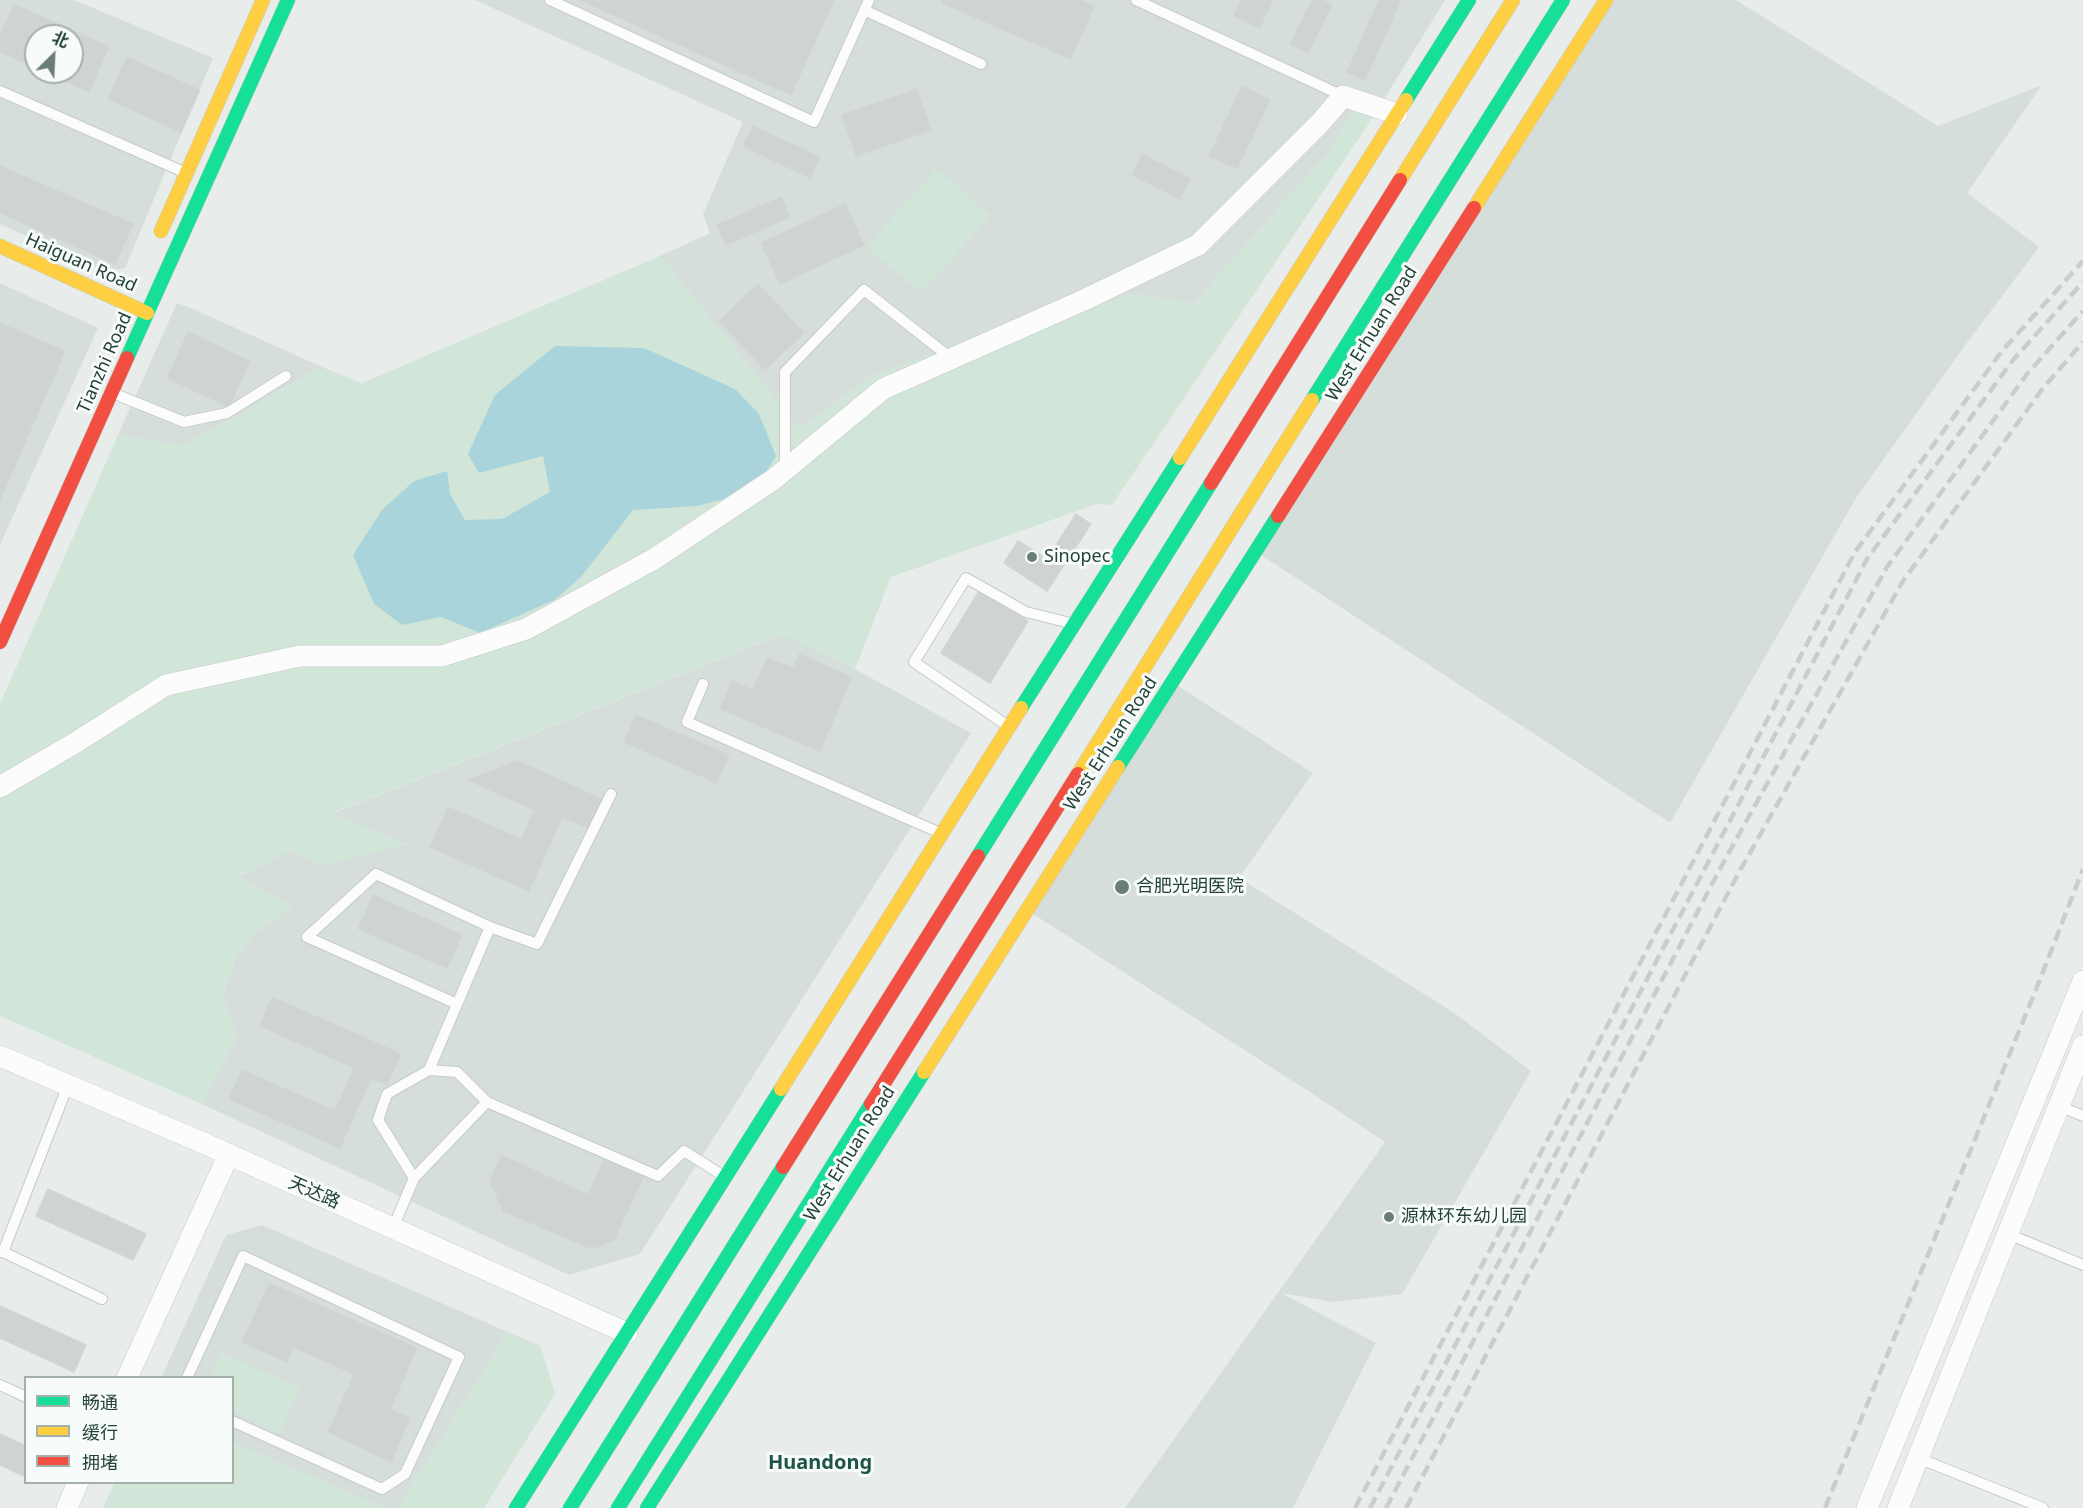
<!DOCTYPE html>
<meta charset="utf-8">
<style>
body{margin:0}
#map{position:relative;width:2083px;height:1508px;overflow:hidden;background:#e8edeb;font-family:"Noto Sans","Noto Sans SC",sans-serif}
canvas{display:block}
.legend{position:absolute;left:24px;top:1376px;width:210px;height:108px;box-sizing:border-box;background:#f7fbf9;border:2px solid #a3b1ad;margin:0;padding:8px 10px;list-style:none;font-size:18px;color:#24423a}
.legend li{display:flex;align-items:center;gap:12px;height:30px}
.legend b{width:30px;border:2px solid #a3b1ad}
.north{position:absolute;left:24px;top:24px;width:60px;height:60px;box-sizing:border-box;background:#f7fbf9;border:2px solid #a3b1ad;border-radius:50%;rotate:24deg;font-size:16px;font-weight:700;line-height:24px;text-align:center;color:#24423a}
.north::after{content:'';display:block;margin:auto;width:21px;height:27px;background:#697e78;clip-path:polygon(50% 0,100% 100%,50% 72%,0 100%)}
</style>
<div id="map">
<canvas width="2083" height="1508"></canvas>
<ul class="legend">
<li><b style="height:8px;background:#16e098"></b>畅通</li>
<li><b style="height:8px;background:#ffcf43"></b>缓行</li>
<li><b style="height:8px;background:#f24e42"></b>拥堵</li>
</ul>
<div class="north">北</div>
</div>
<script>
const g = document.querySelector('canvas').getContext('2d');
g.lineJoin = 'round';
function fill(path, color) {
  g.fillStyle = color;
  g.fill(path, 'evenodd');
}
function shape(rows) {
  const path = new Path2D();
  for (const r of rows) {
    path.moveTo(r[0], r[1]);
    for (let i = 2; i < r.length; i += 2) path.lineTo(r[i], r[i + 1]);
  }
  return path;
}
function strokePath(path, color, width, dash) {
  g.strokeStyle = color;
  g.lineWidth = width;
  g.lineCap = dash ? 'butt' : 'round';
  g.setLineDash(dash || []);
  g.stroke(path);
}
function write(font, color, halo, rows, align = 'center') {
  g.font = font + ' "Noto Sans","Noto Sans SC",sans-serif';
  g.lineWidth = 6;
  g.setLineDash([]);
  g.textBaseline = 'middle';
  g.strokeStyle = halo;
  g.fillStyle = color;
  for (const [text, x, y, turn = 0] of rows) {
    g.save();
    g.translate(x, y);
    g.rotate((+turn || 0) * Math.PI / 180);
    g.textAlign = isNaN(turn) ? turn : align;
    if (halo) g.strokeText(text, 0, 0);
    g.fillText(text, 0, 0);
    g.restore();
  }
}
fill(shape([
 [0,0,74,0,213,58,125,268,106,272,0,224],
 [36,36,72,36,72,72,36,72],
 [475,0,1445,0,1372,119,1354,111,1329,152,1193,304,1135,294,871,376,800,429,660,256,710,233,703,214,743,122],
 [1606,0,1736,0,1938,126,2042,85,1967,193,2039,247,1969,340,1856,498,1670,823,1255,551],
 [0,283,98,328,0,545],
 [177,303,191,308,322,367,184,446,118,435],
 [782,634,855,669,971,733,640,1254,569,1275,202,1104,237,1036,223,996,235,958,256,933,292,906,237,877,290,850,323,865,406,844,331,814],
 [1172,682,1313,773,1239,878,1453,1012,1531,1071,1402,1294,1333,1302,1281,1293,1376,1343,1293,1508,1125,1508,1385,1142,1308,1091,1027,910],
 [262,1225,508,1332,398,1508,385,1508,233,1443,232,1378,161,1378,226,1235]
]), '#d6dedb');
fill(shape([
 [1354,111,1372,119,1112,505,1097,504,891,577,855,669,781,634,332,813,407,844,323,865,290,850,238,876,293,906,256,933,235,958,223,996,237,1036,202,1104,0,1016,0,704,118,435,184,446,322,367,362,383,660,256,800,428,871,376,941,350,1135,294,1193,304,1329,152],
 [936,169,991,215,920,293,867,247],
 [508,1332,541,1346,555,1394,484,1508,398,1508],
 [221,1353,300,1388,280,1433,233,1412,232,1378,210,1377],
 [233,1443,385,1508,103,1508,114,1483,232,1482]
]), '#d1e6d8');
fill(shape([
 [555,346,644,348,735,389,759,414,776,456,754,491,697,506,633,510,581,577,554,600,480,633,441,617,402,625,374,604,353,555,382,510,414,481,447,471,450,494,465,520,502,519,550,492,543,456,479,473,468,454,495,395]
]), '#a9d4db');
const building = shape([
 [580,0,834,0,791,95,580,0],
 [943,0,1081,0,1094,6,1071,59,942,3,943,0],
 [1241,0,1272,1,1260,28,1234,16,1241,0],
 [1312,0,1323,0,1332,5,1308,53,1290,44,1312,0],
 [1379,0,1401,0,1365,80,1347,72,1379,0],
 [14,4,109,47,89,92,44,72,72,72,72,36,36,36,36,68,0,52,0,36,14,4],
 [127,57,200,90,181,132,108,99,127,57],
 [1242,86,1270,100,1237,169,1209,156,1242,86],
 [917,89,931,130,856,156,842,115,917,89],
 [753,126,820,157,810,178,743,146,753,126],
 [1142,154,1190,179,1180,199,1132,175,1142,154],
 [0,166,53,189,36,229,0,213,0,166],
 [53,189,133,224,115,264,36,229,53,189],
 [781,197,790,217,726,245,717,225,781,197],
 [845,204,864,245,780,284,761,243,845,204],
 [758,284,804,333,765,370,719,321,758,284],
 [0,323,65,351,0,500,0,323],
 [188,332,250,361,229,407,167,378,188,332],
 [1076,514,1091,524,1047,591,1004,563,1018,541,1047,559,1076,514],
 [979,591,1028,621,990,683,941,653,979,591],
 [799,654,852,677,820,751,720,709,732,681,753,690,767,658,793,668,799,654],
 [636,715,729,755,717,783,624,742,636,715],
 [518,761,602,799,589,828,562,817,529,891,430,847,448,807,521,839,534,810,468,780,518,761],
 [373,895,462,935,447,968,358,929,373,895],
 [272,997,401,1054,387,1085,371,1078,340,1148,229,1099,242,1070,335,1111,354,1068,260,1026,272,997],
 [501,1155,588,1195,604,1160,643,1177,614,1240,592,1249,503,1211,490,1181,501,1155],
 [48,1189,146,1234,133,1260,36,1216,48,1189],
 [269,1283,417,1348,390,1410,347,1390,354,1374,293,1347,287,1362,242,1342,269,1283],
 [0,1306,86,1345,74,1372,0,1338,0,1306],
 [347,1390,410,1418,391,1462,328,1432,347,1390],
 [0,1434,26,1446,26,1477,0,1465,0,1434]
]);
fill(building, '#cfd4d2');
strokePath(building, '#d1d6d4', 1.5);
const lane = shape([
 [550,0,814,122,869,0],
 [1136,0,1343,96],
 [864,10,981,64],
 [0,91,184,172],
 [115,394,184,422,227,413,286,376],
 [785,470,785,372,864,290,952,359],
 [703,684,687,722,938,832],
 [1008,726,914,662,966,578,1026,612,1070,623],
 [457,1004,307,937,376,874,490,927],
 [429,1070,457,1072,487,1102],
 [2059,1106,2083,1116],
 [414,1178,378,1120,387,1094,429,1070,490,927,537,944,611,794],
 [393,1228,414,1178,487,1102,658,1176,684,1151,722,1175],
 [2008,1234,2083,1265],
 [0,1252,3,1252,68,1085],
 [3,1252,102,1299],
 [187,1378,243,1256,459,1357,405,1474,382,1489,232,1421],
 [0,1385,26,1397],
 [1918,1458,2043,1508]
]);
const street = shape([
 [0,787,75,743,166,685,300,656,442,656,526,629,654,559,774,479,883,389,1084,300,1198,245,1321,122,1343,96,1397,114],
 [0,1056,201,1142,627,1333],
 [127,1378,229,1154],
 [67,1508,78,1482],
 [1867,1508,2083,981],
 [1898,1508,2083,1046]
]);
const fast = shape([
 [1406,100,1469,0],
 [127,358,288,0],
 [1312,400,1563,0],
 [1021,708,1180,458],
 [1118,767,1278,516],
 [978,856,1211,483],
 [516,1508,781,1089],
 [570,1508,783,1167],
 [618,1508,871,1104],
 [647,1508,924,1072]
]);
const slow = shape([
 [1400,180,1513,0],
 [1474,208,1606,0],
 [161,231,263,0],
 [0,246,147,313],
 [1180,458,1406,100],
 [1078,774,1312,400],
 [924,1072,1118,767],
 [781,1089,1021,708]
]);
const jam = shape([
 [1211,483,1400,180],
 [1278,516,1474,208],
 [0,642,127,358],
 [871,1104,1078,774],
 [783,1167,978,856]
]);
strokePath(lane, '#c5cac8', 12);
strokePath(street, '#c5cac8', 22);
strokePath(fast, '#c3cbc8', 15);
strokePath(slow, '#c3cbc8', 15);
strokePath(jam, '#c3cbc8', 15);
strokePath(lane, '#fcfcfc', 10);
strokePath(street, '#fcfcfc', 21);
strokePath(fast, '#16e098', 14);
strokePath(slow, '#ffcf43', 14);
strokePath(jam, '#f24e42', 14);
strokePath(shape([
 [1355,1508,1855,552,2002,351,2083,261],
 [1370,1508,1867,559,2013,360,2083,282],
 [1386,1508,1722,865,1887,567,2027,374,2083,311],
 [1406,1508,1738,874,1903,581,2043,388,2083,342],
 [1825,1508,2041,977,2083,869]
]), '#c9cdcc', 4.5, [12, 6]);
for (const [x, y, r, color] of [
 [1032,557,6,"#697e78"],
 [1122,887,8,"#697e78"],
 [1389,1217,6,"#697e78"]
]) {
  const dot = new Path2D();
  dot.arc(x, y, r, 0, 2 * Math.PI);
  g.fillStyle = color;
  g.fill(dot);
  strokePath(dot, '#f7fbf9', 2);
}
write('18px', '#24423a', '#f7fbf9', [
 ["Haiguan Road",81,263,24],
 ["West Erhuan Road",1372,334,-58],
 ["Tianzhi Road",105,363,-66],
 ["West Erhuan Road",1111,744,-57],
 ["West Erhuan Road",850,1154,-58],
 ["天达路",314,1193,24]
]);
write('18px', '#24423a', '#f7fbf9', [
 ["Sinopec",1044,557],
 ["合肥光明医院",1136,887],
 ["源林环东幼儿园",1401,1217]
], 'left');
write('bold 20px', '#1f5548', '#f7fbf9', [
 ["Huandong",820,1463]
]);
</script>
